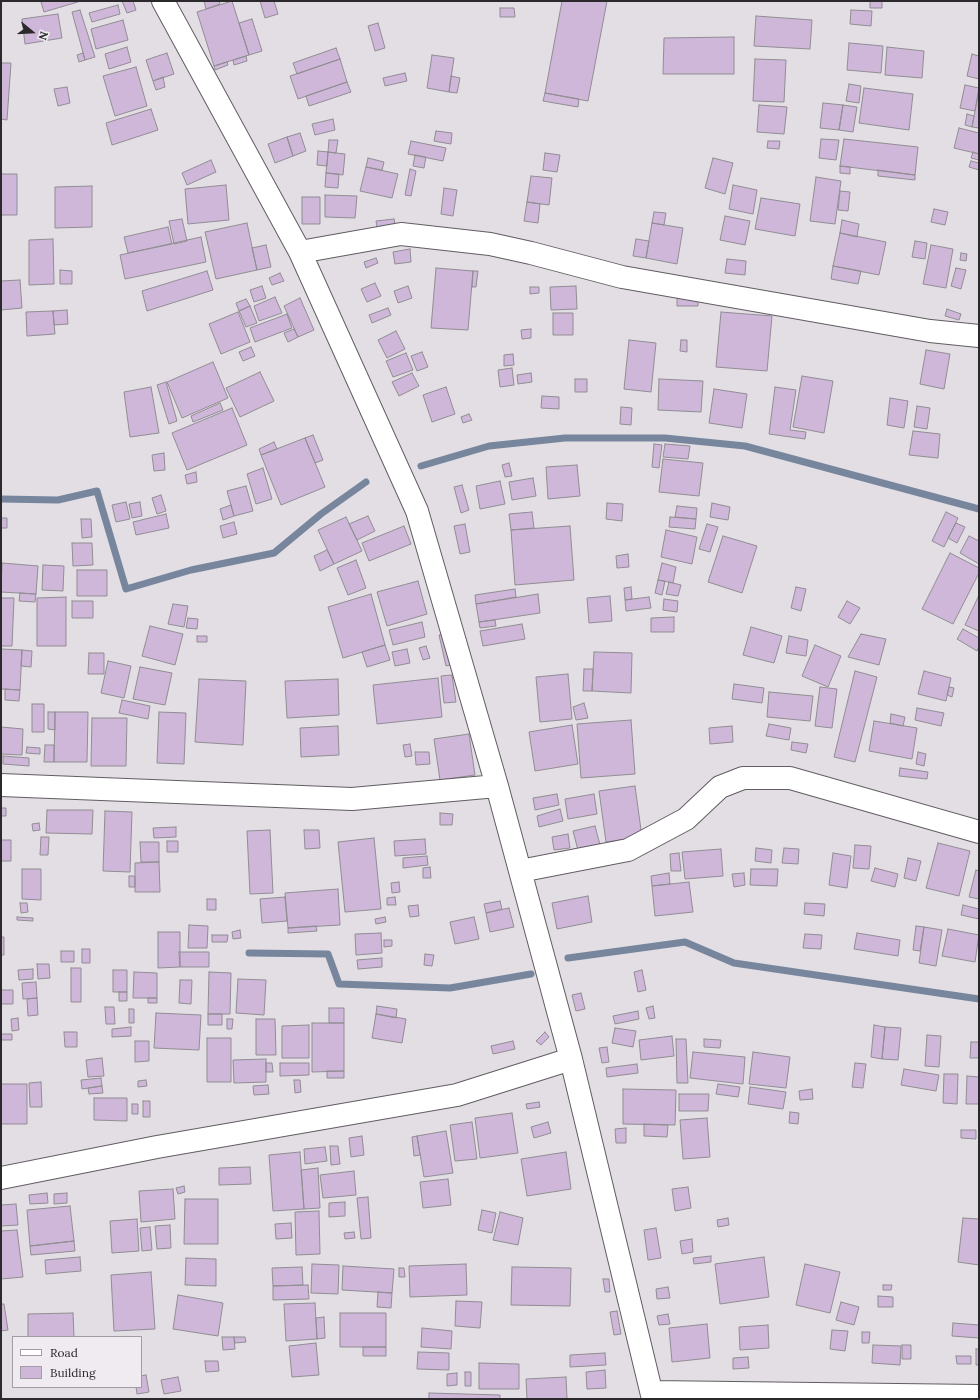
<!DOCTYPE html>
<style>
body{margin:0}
#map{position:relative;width:980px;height:1400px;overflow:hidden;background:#e2dee4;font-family:Lora,serif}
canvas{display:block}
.frame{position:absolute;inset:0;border:2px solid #2b292c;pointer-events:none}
.legend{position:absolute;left:12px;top:1336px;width:130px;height:52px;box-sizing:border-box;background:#efebf1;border:1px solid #a19da2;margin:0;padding:5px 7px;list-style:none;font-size:12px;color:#2b292c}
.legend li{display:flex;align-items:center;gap:8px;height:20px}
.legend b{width:20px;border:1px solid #a19da2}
.north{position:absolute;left:12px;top:12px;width:40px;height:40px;-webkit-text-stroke:3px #efebf1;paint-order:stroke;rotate:108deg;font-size:11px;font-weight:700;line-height:16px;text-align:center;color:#2b292c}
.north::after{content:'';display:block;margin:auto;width:14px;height:18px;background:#2b292c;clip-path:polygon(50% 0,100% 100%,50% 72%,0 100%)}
</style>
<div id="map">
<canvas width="980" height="1400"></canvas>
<div class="frame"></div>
<ul class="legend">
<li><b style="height:5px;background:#fff"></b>Road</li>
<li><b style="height:11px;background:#ceb7d9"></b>Building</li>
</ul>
<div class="north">N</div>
</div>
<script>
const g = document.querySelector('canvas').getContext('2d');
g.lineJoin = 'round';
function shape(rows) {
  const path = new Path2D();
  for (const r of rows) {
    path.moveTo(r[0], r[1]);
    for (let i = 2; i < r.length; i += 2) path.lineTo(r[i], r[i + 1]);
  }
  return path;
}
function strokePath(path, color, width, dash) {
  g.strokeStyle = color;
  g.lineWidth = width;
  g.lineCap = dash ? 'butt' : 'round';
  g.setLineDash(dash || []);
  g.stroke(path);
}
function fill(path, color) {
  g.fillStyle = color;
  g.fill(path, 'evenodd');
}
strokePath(shape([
 [421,466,489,446,565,438,665,438,745,446,979,509],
 [1,499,58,500,97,491,126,589,191,570,274,553,321,514,366,482],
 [249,953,328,954,339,984,450,988,531,974],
 [568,958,685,942,734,963,979,999]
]), '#77869d', 7);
const building = shape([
 [45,1,81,1,44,12,41,2,45,1],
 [122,1,133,1,136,10,127,13,122,1],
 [204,1,219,1,220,4,206,9,204,1],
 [232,1,249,55,214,66,197,12,232,1],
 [260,1,274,1,278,14,265,18,260,1],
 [562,1,607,1,588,101,545,93,562,1],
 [870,1,882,1,882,8,870,8,870,1],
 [118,5,120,14,92,22,89,13,118,5],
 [500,8,514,8,515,17,500,17,500,8],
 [80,10,95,57,85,60,72,12,80,10],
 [851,10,872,11,871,26,850,24,851,10],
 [58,14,62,38,25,44,22,19,58,14],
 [756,16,812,20,810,49,754,46,756,16],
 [252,19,262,51,249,55,239,23,252,19],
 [123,20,128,40,96,49,91,29,123,20],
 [378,23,385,48,375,51,368,26,378,23],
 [734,37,734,74,663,74,664,38,734,37],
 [849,43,883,46,881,73,847,70,849,43],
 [127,47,131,62,109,69,105,54,127,47],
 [887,47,924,51,922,78,885,75,887,47],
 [336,48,340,59,297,74,293,63,336,48],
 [83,53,85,60,79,62,77,55,83,53],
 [167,53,174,74,153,81,146,60,167,53],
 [972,54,979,56,979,79,967,76,972,54],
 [432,55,454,58,449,92,427,88,432,55],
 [246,56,247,61,234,65,233,60,246,56],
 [340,59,347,82,298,99,290,76,340,59],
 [755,59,786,60,784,102,753,101,755,59],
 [227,62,228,65,215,70,214,66,227,62],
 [1,63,11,63,7,120,1,119,1,63],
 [136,67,147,106,115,116,103,76,136,67],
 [405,73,407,81,385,86,383,78,405,73],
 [451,76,460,78,457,93,449,92,451,76],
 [163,77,165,87,156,90,153,81,163,77],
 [347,82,351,92,309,106,306,96,347,82],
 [849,84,861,86,859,103,846,101,849,84],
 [965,85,979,88,975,111,960,108,965,85],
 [67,87,70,103,58,106,54,89,67,87],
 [864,88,913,94,909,130,859,123,864,88],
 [979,90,979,128,972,127,979,90],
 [545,93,579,99,578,107,543,101,545,93],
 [823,103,843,105,839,130,820,128,823,103],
 [759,105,787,107,784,134,757,132,759,105],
 [843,105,857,107,853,132,839,130,843,105],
 [151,109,158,130,112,145,106,123,151,109],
 [967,114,974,116,972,127,965,125,967,114],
 [333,119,335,130,315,135,312,124,333,119],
 [959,128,979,133,979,154,954,148,959,128],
 [436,131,452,133,451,144,434,141,436,131],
 [300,133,306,151,293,156,287,137,300,133],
 [287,137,293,156,275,163,268,144,287,137],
 [821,139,839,140,836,160,819,158,821,139],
 [844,139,918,147,915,175,840,166,844,139],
 [329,140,338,140,336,153,328,152,329,140],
 [411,141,446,148,443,161,408,154,411,141],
 [768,141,780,141,779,149,767,148,768,141],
 [318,151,328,152,327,166,317,165,318,151],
 [328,152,345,154,343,175,326,173,328,152],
 [973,152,979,154,979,160,971,158,973,152],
 [545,153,560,155,557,172,543,170,545,153],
 [415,155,426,157,424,168,413,166,415,155],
 [368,158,384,162,382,170,366,167,368,158],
 [713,158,733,163,725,194,705,188,713,158],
 [211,160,216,172,187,185,182,173,211,160],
 [971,161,979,163,979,170,969,167,971,161],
 [840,166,850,167,850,174,840,173,840,166],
 [366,167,398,174,392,198,360,191,366,167],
 [410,169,416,171,411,196,405,195,410,169],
 [878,170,915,175,915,180,878,176,878,170],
 [326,173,339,174,338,188,325,187,326,173],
 [1,174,17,174,17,215,1,215,1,174],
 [531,176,552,178,549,205,527,202,531,176],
 [816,177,841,181,835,224,810,221,816,177],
 [226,185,229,220,188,224,185,189,226,185],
 [733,185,757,190,753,214,729,209,733,185],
 [92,186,92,227,55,228,55,187,92,186],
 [444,188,457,190,453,216,441,214,444,188],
 [840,191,850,192,848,211,838,210,840,191],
 [325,195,357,196,355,218,325,217,325,195],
 [302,197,320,197,320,224,302,224,302,197],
 [761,198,800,204,795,236,755,229,761,198],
 [527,202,540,204,538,223,524,221,527,202],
 [934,209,948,212,945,225,931,222,934,209],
 [654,212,666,213,664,225,652,223,654,212],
 [725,216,750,221,745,245,720,240,725,216],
 [182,219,187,241,174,244,169,221,182,219],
 [394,219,395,224,377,227,376,221,394,219],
 [842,220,859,224,857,237,840,233,842,220],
 [247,223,257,270,216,279,205,232,247,223],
 [652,223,683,228,677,264,646,258,652,223],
 [168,227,172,244,128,253,124,237,168,227],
 [840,233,886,242,879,275,833,266,840,233],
 [201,237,206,262,125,279,120,255,201,237],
 [53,239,54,284,29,285,29,240,53,239],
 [636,239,649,241,646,258,633,256,636,239],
 [915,241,927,243,925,259,912,257,915,241],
 [266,245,271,267,257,270,252,248,266,245],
 [931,245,953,249,946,288,923,284,931,245],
 [410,249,411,262,395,264,393,252,410,249],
 [961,253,967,254,966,261,960,260,961,253],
 [376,258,378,263,366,268,364,262,376,258],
 [727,259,746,261,745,275,725,273,727,259],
 [833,266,861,271,858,284,831,279,833,266],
 [436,268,473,271,468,330,431,328,436,268],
 [956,268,966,270,961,289,951,286,956,268],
 [60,270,72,271,72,284,60,284,60,270],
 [207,271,213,290,147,311,142,291,207,271],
 [473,271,478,271,476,287,472,287,473,271],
 [280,273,284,281,272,285,269,278,280,273],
 [20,280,22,308,1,310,1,281,20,280],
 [375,283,381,296,367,302,361,289,375,283],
 [262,286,266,298,254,302,250,290,262,286],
 [408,286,412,298,398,303,394,291,408,286],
 [576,286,577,309,551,310,550,287,576,286],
 [530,287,539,287,539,293,530,294,530,287],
 [275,297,282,313,259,321,254,306,275,297],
 [677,297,698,297,698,306,677,306,677,297],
 [300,298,314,330,298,337,284,306,300,298],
 [246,299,250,306,239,311,236,303,246,299],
 [250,306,257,323,246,327,239,311,250,306],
 [388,308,391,315,372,323,369,315,388,308],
 [947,309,961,314,959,320,945,316,947,309],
 [67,310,68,324,54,325,53,311,67,310],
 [53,311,55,334,27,336,26,312,53,311],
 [238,312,250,342,221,354,209,324,238,312],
 [721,312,772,316,767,371,716,367,721,312],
 [553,313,573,313,573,335,553,335,553,313],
 [287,314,292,328,255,342,250,328,287,314],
 [294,329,298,337,288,342,284,333,294,329],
 [531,329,531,338,522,339,521,330,531,329],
 [396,331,405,349,387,358,378,340,396,331],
 [629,340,656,343,651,392,624,389,629,340],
 [681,340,687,340,687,352,680,351,681,340],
 [251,347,255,356,243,361,239,352,251,347],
 [926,350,950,354,944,389,920,384,926,350],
 [422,352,428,367,417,371,411,356,422,352],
 [406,353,413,370,393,377,386,361,406,353],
 [513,354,514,365,504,366,504,355,513,354],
 [213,362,228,398,182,418,167,382,213,362],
 [512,368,514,385,500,387,498,370,512,368],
 [260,372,274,401,240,417,226,388,260,372],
 [412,373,419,386,399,396,392,382,412,373],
 [531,373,532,382,518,384,517,375,531,373],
 [802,376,833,381,824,433,793,427,802,376],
 [575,379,587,379,587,392,575,392,575,379],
 [659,379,703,381,701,412,658,410,659,379],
 [166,382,177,421,169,424,157,385,166,382],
 [151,387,159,433,130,437,124,392,151,387],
 [446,387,455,414,432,422,423,395,446,387],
 [775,387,796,390,790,430,806,432,805,439,769,434,775,387],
 [714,389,747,394,742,428,709,423,714,389],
 [542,396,559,397,559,409,541,408,542,396],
 [890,398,908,401,904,428,887,425,890,398],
 [220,403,223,410,193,422,191,416,220,403],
 [917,406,930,408,927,429,914,427,917,406],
 [621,407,632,408,631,425,620,424,621,407],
 [232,408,247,445,187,470,172,433,232,408],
 [469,414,472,420,463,423,461,417,469,414],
 [913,431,940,434,938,458,909,455,913,431],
 [313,435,323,460,315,463,305,438,313,435],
 [305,438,325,487,281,505,261,455,305,438],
 [274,442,277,449,261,455,259,449,274,442],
 [654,444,662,445,659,468,652,467,654,444],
 [665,444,690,446,688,459,663,457,665,444],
 [164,453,165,470,154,471,152,455,164,453],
 [663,459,703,463,699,496,659,492,663,459],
 [509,463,512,476,505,477,502,465,509,463],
 [577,465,580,496,548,499,546,467,577,465],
 [263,468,272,499,256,504,247,474,263,468],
 [196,472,197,482,187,484,185,475,196,472],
 [533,478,536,496,512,500,509,482,533,478],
 [500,481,505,504,480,509,476,486,500,481],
 [462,485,469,510,461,513,454,487,462,485],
 [246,486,253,511,234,516,227,491,246,486],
 [161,495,166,511,157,514,152,498,161,495],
 [126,502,130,519,116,522,112,505,126,502],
 [140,502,142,516,132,518,129,504,140,502],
 [607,503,623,504,622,521,606,519,607,503],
 [712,503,730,507,728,520,710,517,712,503],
 [231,505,234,516,223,520,220,509,231,505],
 [677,506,697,508,696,519,675,517,677,506],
 [532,512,534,528,511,530,509,514,532,512],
 [946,512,958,518,944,547,932,541,946,512],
 [166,514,169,528,136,535,133,522,166,514],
 [368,516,375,531,357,540,349,524,368,516],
 [346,517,362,551,334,564,318,530,346,517],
 [670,517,696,519,695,529,669,527,670,517],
 [1,518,7,518,7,528,1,528,1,518],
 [81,519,91,519,92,537,82,538,81,519],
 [234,522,237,534,223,538,220,526,234,522],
 [956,523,965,527,957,543,948,538,956,523],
 [465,524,470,552,460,554,454,526,465,524],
 [707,524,718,527,710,552,699,549,707,524],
 [404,526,411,544,369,561,362,543,404,526],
 [570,526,574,580,515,585,511,530,570,526],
 [666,530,697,537,692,564,661,557,666,530],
 [723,536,757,546,742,593,708,582,723,536],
 [969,536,979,541,979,564,960,553,969,536],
 [72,543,92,543,93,565,73,566,72,543],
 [327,550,334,564,320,571,314,556,327,550],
 [950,553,979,568,979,573,953,624,922,609,950,553],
 [628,554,629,567,617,568,616,556,628,554],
 [356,560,366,588,348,595,337,568,356,560],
 [2,563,38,566,36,594,1,592,2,563],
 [662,563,676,567,673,583,658,580,662,563],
 [43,565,64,566,63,591,42,590,43,565],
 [77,570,107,570,107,596,77,596,77,570],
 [658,580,665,581,662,595,655,593,658,580],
 [418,581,427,614,387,626,377,592,418,581],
 [669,582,681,585,678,596,666,594,669,582],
 [631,587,632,599,625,600,624,588,631,587],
 [796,587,806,589,801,611,791,608,796,587],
 [515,589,516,597,476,604,475,595,515,589],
 [20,593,36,594,35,602,19,601,20,593],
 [371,594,385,645,343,658,328,607,371,594],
 [538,594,540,613,479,622,476,604,538,594],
 [979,595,979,631,965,625,979,595],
 [610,596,612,621,589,623,587,598,610,596],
 [66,597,66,646,37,646,37,598,66,597],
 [649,597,651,608,626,611,625,600,649,597],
 [1,598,14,598,12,646,1,646,1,598],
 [664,599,678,601,677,612,663,610,664,599],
 [72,601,93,601,93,618,72,618,72,601],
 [847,601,860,608,850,624,838,617,847,601],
 [173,604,188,606,184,627,168,624,173,604],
 [674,617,674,632,651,632,651,618,674,617],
 [188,618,198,619,197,629,186,628,188,618],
 [495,620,496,626,480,628,479,622,495,620],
 [422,622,425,637,393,645,389,630,422,622],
 [522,624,525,639,483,646,480,631,522,624],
 [150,626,183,634,175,665,142,656,150,626],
 [751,627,782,636,774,663,743,655,751,627],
 [963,629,979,638,979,646,977,651,957,639,963,629],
 [447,633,454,664,446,666,439,635,447,633],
 [861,634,886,639,879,665,848,657,861,634],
 [197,636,207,636,207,642,197,642,197,636],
 [789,636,808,640,806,656,786,653,789,636],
 [385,645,390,660,367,667,362,652,385,645],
 [815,645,841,656,828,687,802,676,815,645],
 [426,646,430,658,423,660,419,648,426,646],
 [1,649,22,650,20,690,1,689,1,649],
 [407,649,410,663,395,666,392,652,407,649],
 [22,650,32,651,31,667,21,666,22,650],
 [594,652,632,653,631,693,592,691,594,652],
 [89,653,104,653,104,674,88,674,89,653],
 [108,661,131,666,124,698,101,693,108,661],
 [140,667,172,673,165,705,133,699,140,667],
 [584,669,593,669,592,691,583,691,584,669],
 [855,671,877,677,855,762,834,757,855,671],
 [924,671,951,678,946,701,918,694,924,671],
 [568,674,572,719,540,722,536,677,568,674],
 [452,675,456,702,444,703,441,676,452,675],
 [438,678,442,717,377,724,373,685,438,678],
 [199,679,246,681,243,745,195,742,199,679],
 [338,679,339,715,287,718,285,681,338,679],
 [734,684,764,688,762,703,732,699,734,684],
 [820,687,837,689,832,728,815,726,820,687],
 [949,687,954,688,952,697,947,695,949,687],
 [5,689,20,690,19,701,5,700,5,689],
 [769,692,813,696,810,721,767,717,769,692],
 [122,700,150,706,148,719,119,713,122,700],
 [584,703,588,718,576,720,573,707,584,703],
 [32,704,44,704,44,732,32,732,32,704],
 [917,708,944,713,941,726,915,720,917,708],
 [48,712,55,712,55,730,48,729,48,712],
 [55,712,88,712,87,762,54,762,55,712],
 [159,712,186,713,184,764,157,763,159,712],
 [891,714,905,717,903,726,890,723,891,714],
 [92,718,127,718,126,766,91,766,92,718],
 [631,720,635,774,581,778,577,724,631,720],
 [874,721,917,728,912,759,869,751,874,721],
 [769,724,791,728,789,740,766,736,769,724],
 [572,725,578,764,535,771,529,732,572,725],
 [338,726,339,755,301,757,300,728,338,726],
 [732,726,733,742,710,744,709,728,732,726],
 [1,727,23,729,22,755,1,754,1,727],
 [469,734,475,775,440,780,434,739,469,734],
 [792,742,808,744,806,753,791,750,792,742],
 [410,744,412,756,405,757,403,745,410,744],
 [45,745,54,745,54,762,44,762,45,745],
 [27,747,40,748,40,754,26,753,27,747],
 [415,752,429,752,430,764,416,765,415,752],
 [918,752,926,754,924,766,916,764,918,752],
 [3,756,29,758,29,766,3,764,3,756],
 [900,768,928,772,927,779,899,776,900,768],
 [635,786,642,837,606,842,599,791,635,786],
 [557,794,559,805,535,810,533,798,557,794],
 [594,794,597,814,568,819,565,799,594,794],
 [1,808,6,808,6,816,1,816,1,808],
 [560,809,563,821,539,827,537,816,560,809],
 [47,810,93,810,92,834,46,833,47,810],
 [105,811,132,812,130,872,103,871,105,811],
 [440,813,453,814,452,825,440,825,440,813],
 [39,823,40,830,33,831,32,824,39,823],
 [595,826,600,845,578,850,573,831,595,826],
 [176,827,176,837,154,838,153,828,176,827],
 [270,830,273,893,250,894,247,831,270,830],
 [304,830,319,830,320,848,305,849,304,830],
 [568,834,570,848,554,850,552,837,568,834],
 [41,837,49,837,48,855,40,855,41,837],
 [374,838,381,909,345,912,338,842,374,838],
 [425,839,426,854,395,856,394,841,425,839],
 [1,840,11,840,11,861,1,861,1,840],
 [167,841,178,841,178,852,167,852,167,841],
 [140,842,159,842,159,862,141,862,140,842],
 [938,843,970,851,959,896,926,888,938,843],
 [855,845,871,846,869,869,853,868,855,845],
 [756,848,772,850,771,863,755,861,756,848],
 [784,848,799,849,798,864,782,863,784,848],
 [721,849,723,876,685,879,682,852,721,849],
 [679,853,681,871,671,871,670,854,679,853],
 [833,853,851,856,847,888,829,885,833,853],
 [427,856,428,865,403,868,403,858,427,856],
 [908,858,921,861,916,881,904,878,908,858],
 [159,862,160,892,135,892,135,863,159,862],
 [430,867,431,878,423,878,423,868,430,867],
 [875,868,898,874,895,887,871,881,875,868],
 [22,869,41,869,41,900,22,899,22,869],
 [751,869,778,869,777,886,750,885,751,869],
 [976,870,979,871,979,899,969,897,976,870],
 [669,873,670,884,652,886,651,876,669,873],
 [744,873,745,885,734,887,732,874,744,873],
 [129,876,135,876,135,887,129,887,129,876],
 [399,882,400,892,392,893,391,883,399,882],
 [689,882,693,912,655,916,652,886,689,882],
 [338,889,340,925,288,928,285,893,338,889],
 [588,896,592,922,557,929,552,903,588,896],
 [285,897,287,921,262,923,260,899,285,897],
 [395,897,396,905,387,905,387,898,395,897],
 [207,899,216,899,216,910,207,910,207,899],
 [500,901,502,909,486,913,484,904,500,901],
 [20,903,27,903,28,912,21,913,20,903],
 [805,903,825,904,824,916,804,914,805,903],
 [418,905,419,916,410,917,408,906,418,905],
 [963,905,979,909,979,919,961,915,963,905],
 [509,908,514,927,490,932,486,913,509,908],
 [17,917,33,918,33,921,17,920,17,917],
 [385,917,386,922,376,924,375,919,385,917],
 [474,917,479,939,455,944,450,922,474,917],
 [189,925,208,926,207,948,188,948,189,925],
 [316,926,317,931,288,933,288,928,316,926],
 [916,926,924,927,920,951,913,950,916,926],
 [924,927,942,930,936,966,919,963,924,927],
 [948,929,979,935,975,962,942,956,948,929],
 [240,930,241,938,233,939,232,932,240,930],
 [158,932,180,932,180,967,158,968,158,932],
 [381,933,382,953,356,955,355,934,381,933],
 [857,933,900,940,898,956,854,949,857,933],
 [805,934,822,935,821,949,803,948,805,934],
 [212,935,228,935,227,942,212,942,212,935],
 [1,937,4,937,4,955,1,955,1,937],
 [384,940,392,940,392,946,384,947,384,940],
 [82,949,90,949,90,963,82,963,82,949],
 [61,951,74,951,74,962,61,962,61,951],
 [179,952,209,952,209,967,180,967,179,952],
 [425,954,434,955,432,966,424,965,425,954],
 [382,958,382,967,358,969,357,960,382,958],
 [37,964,49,964,50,978,38,979,37,964],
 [71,968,81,968,81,1002,71,1002,71,968],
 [33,969,33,979,19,980,18,970,33,969],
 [113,970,127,970,127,992,113,992,113,970],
 [642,970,646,990,638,992,634,972,642,970],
 [134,972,157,973,157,998,133,998,134,972],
 [209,972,231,973,230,1014,208,1014,209,972],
 [238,979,266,980,264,1015,236,1013,238,979],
 [180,980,192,980,191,1004,179,1003,180,980],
 [36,982,37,998,23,999,22,983,36,982],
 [1,990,13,990,13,1004,1,1004,1,990],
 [119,992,127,992,127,1001,119,1001,119,992],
 [581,993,585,1009,576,1011,572,995,581,993],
 [37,998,38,1015,28,1016,27,999,37,998],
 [148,998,157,998,157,1003,148,1003,148,998],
 [377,1006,397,1009,396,1018,376,1014,377,1006],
 [653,1006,655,1018,649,1019,646,1008,653,1006],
 [105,1007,114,1007,115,1024,106,1024,105,1007],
 [329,1008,344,1008,344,1023,329,1023,329,1008],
 [129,1009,134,1009,134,1023,129,1023,129,1009],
 [638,1011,639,1019,615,1024,613,1016,638,1011],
 [156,1013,201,1015,199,1050,154,1048,156,1013],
 [208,1014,222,1014,222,1025,208,1025,208,1014],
 [376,1014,406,1019,402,1043,372,1038,376,1014],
 [18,1018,19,1030,12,1031,11,1019,18,1018],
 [227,1019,233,1019,232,1029,227,1029,227,1019],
 [256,1019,275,1019,276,1055,256,1055,256,1019],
 [312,1023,344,1023,344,1071,312,1072,312,1023],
 [309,1025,309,1058,282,1058,282,1026,309,1025],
 [874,1025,885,1027,882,1059,871,1057,874,1025],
 [131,1027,131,1036,112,1037,112,1029,131,1027],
 [885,1027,901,1028,898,1060,882,1059,885,1027],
 [615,1028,636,1031,633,1047,612,1043,615,1028],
 [64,1032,77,1032,77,1047,65,1047,64,1032],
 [545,1032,549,1037,541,1045,536,1041,545,1032],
 [1,1034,12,1034,12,1040,1,1040,1,1034],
 [927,1035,941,1036,939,1067,925,1066,927,1035],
 [672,1036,674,1056,641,1060,639,1040,672,1036],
 [207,1038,231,1038,231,1082,207,1082,207,1038],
 [676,1039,686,1039,688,1083,677,1083,676,1039],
 [704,1039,721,1040,720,1048,704,1047,704,1039],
 [135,1041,149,1041,149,1061,135,1062,135,1041],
 [513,1041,515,1049,493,1054,491,1046,513,1041],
 [971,1042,979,1042,979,1058,970,1058,971,1042],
 [607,1047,609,1062,602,1063,599,1048,607,1047],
 [693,1052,745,1057,743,1084,690,1078,693,1052],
 [753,1052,790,1057,786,1088,749,1084,753,1052],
 [102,1058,104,1076,88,1077,86,1060,102,1058],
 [266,1059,266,1082,234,1083,233,1060,266,1059],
 [266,1063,272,1063,273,1072,266,1072,266,1063],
 [280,1063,309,1063,309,1075,280,1076,280,1063],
 [855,1063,866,1064,863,1088,852,1087,855,1063],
 [637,1064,638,1073,607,1077,606,1068,637,1064],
 [904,1069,939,1075,936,1091,901,1085,904,1069],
 [327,1071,344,1071,344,1078,327,1078,327,1071],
 [944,1074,958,1074,957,1104,943,1103,944,1074],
 [967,1076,979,1077,979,1104,966,1104,967,1076],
 [101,1078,102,1086,82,1089,81,1080,101,1078],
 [146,1080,147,1086,138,1087,138,1081,146,1080],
 [294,1080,300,1080,301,1092,295,1093,294,1080],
 [41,1082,42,1107,30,1107,29,1083,41,1082],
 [1,1084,27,1084,27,1124,1,1124,1,1084],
 [718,1084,740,1087,738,1097,716,1094,718,1084],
 [268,1085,269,1094,254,1095,253,1086,268,1085],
 [102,1086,103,1093,89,1094,88,1088,102,1086],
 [750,1087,786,1092,783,1109,748,1104,750,1087],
 [623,1089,676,1090,675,1125,623,1124,623,1089],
 [812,1089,813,1099,800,1100,799,1091,812,1089],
 [679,1094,709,1094,708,1111,679,1111,679,1094],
 [94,1098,127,1098,127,1121,94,1120,94,1098],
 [143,1101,150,1101,150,1117,143,1117,143,1101],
 [539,1102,540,1107,527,1109,526,1104,539,1102],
 [132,1104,138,1104,138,1114,132,1114,132,1104],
 [790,1112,799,1113,798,1124,789,1123,790,1112],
 [512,1113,518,1153,480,1158,475,1118,512,1113],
 [707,1118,710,1157,683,1159,680,1120,707,1118],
 [472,1122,477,1159,455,1161,450,1125,472,1122],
 [548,1122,551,1133,534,1138,531,1127,548,1122],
 [644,1124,668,1125,667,1137,644,1136,644,1124],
 [626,1128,626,1143,616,1143,615,1129,626,1128],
 [961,1130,976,1130,976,1139,961,1138,961,1130],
 [446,1131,453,1173,424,1177,417,1136,446,1131],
 [362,1136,364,1155,351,1157,349,1138,362,1136],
 [417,1136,420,1155,414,1156,412,1137,417,1136],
 [330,1146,338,1146,340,1164,331,1165,330,1146],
 [325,1147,327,1161,305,1164,304,1149,325,1147],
 [300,1152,304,1209,273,1211,269,1155,300,1152],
 [566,1152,571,1189,527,1196,521,1159,566,1152],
 [250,1167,251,1184,219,1185,219,1168,250,1167],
 [318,1168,320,1208,304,1209,301,1170,318,1168],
 [354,1171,356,1195,323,1198,320,1175,354,1171],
 [448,1179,451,1205,423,1208,420,1182,448,1179],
 [184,1186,185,1192,178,1194,176,1188,184,1186],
 [688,1187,691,1208,675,1211,672,1189,688,1187],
 [173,1189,175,1219,141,1222,139,1191,173,1189],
 [47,1193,48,1203,30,1204,29,1195,47,1193],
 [67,1193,67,1203,54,1204,54,1194,67,1193],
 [368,1197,371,1238,361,1239,357,1198,368,1197],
 [185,1199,218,1199,218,1244,184,1244,185,1199],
 [345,1202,345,1216,329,1217,329,1203,345,1202],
 [16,1204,18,1225,1,1226,1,1205,16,1204],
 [70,1206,74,1241,30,1246,27,1210,70,1206],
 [482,1210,496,1213,492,1233,478,1230,482,1210],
 [319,1211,320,1254,296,1255,295,1212,319,1211],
 [500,1212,523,1218,518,1245,493,1240,500,1212],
 [728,1218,729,1225,718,1227,717,1220,728,1218],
 [963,1218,979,1219,979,1265,958,1262,963,1218],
 [137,1219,139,1251,112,1253,110,1221,137,1219],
 [291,1223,292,1238,276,1239,275,1224,291,1223],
 [170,1225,171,1248,157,1249,155,1226,170,1225],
 [150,1227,152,1250,142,1251,140,1228,150,1227],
 [656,1228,661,1258,648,1260,644,1230,656,1228],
 [17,1230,23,1277,1,1279,1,1231,17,1230],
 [354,1232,355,1238,345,1239,344,1233,354,1232],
 [692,1239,693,1252,682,1254,680,1241,692,1239],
 [74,1241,75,1251,31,1255,30,1246,74,1241],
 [711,1256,711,1262,694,1264,693,1258,711,1256],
 [80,1257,81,1271,46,1274,45,1260,80,1257],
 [764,1257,769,1297,720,1304,715,1264,764,1257],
 [186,1258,216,1259,216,1286,185,1285,186,1258],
 [312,1264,339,1265,338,1294,311,1293,312,1264],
 [466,1264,467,1295,410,1297,409,1266,466,1264],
 [805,1264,840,1272,830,1313,796,1305,805,1264],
 [343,1266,394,1269,392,1293,342,1290,343,1266],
 [302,1267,303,1285,273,1286,272,1268,302,1267],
 [512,1267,571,1268,570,1306,511,1305,512,1267],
 [399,1268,404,1268,405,1277,399,1277,399,1268],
 [151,1272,155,1329,114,1331,111,1275,151,1272],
 [603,1279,609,1279,610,1292,605,1292,603,1279],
 [308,1285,309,1299,273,1300,273,1286,308,1285],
 [883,1285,892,1285,891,1290,883,1290,883,1285],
 [668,1287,670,1298,657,1299,656,1289,668,1287],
 [378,1292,392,1293,391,1308,377,1307,378,1292],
 [178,1295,223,1303,218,1336,173,1329,178,1295],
 [878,1296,893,1297,893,1307,878,1307,878,1296],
 [456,1301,482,1302,480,1328,455,1326,456,1301],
 [841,1302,859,1307,854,1325,836,1320,841,1302],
 [315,1303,317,1339,286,1341,284,1304,315,1303],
 [1,1304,4,1304,8,1330,1,1331,1,1304],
 [617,1311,621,1334,614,1335,610,1312,617,1311],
 [73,1313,74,1337,28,1337,28,1314,73,1313],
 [340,1313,386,1313,386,1347,340,1347,340,1313],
 [668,1314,670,1324,659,1325,657,1316,668,1314],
 [324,1317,325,1338,317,1339,316,1318,324,1317],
 [953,1323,979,1325,979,1338,952,1336,953,1323],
 [707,1324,710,1358,672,1362,669,1328,707,1324],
 [768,1325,769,1348,740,1350,739,1327,768,1325],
 [422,1328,452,1331,451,1349,421,1347,422,1328],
 [832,1330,848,1331,845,1351,830,1349,832,1330],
 [862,1332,870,1332,869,1343,862,1343,862,1332],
 [222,1337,234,1337,235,1349,223,1350,222,1337],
 [234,1337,245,1337,246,1342,235,1343,234,1337],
 [316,1343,319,1375,292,1377,289,1346,316,1343],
 [873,1345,901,1346,900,1365,872,1363,873,1345],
 [902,1345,911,1345,911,1359,902,1359,902,1345],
 [363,1347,386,1347,386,1356,363,1356,363,1347],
 [976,1349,979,1349,979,1365,976,1365,976,1349],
 [418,1352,449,1353,449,1370,417,1369,418,1352],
 [605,1353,606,1365,570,1367,570,1355,605,1353],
 [956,1356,971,1356,971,1364,957,1364,956,1356],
 [748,1357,749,1368,733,1369,733,1358,748,1357],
 [205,1361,218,1361,219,1371,206,1372,205,1361],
 [479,1363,519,1364,519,1389,479,1389,479,1363],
 [605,1370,606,1388,587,1389,586,1372,605,1370],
 [465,1372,471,1372,471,1386,465,1386,465,1372],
 [457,1373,457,1385,447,1386,447,1374,457,1373],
 [146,1375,149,1392,137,1394,136,1387,141,1387,141,1376,146,1375],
 [178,1377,181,1391,164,1394,161,1380,178,1377],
 [566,1377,567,1399,527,1399,526,1379,566,1377],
 [429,1393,500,1395,500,1399,429,1399,429,1393]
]);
fill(building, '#ceb7d9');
strokePath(building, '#918d93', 1);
const minor = shape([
 [163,1,300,252,417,511,497,786,571,1059,653,1399],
 [300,252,401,234,490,244,531,253,622,277,930,331,979,336],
 [1,785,352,799,497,786],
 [520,871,628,850,686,819,720,787,743,778,790,778,979,832],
 [1,1178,157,1147,457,1095,571,1059],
 [652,1392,979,1396]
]);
strokePath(minor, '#615d62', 24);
strokePath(minor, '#fff', 22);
</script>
